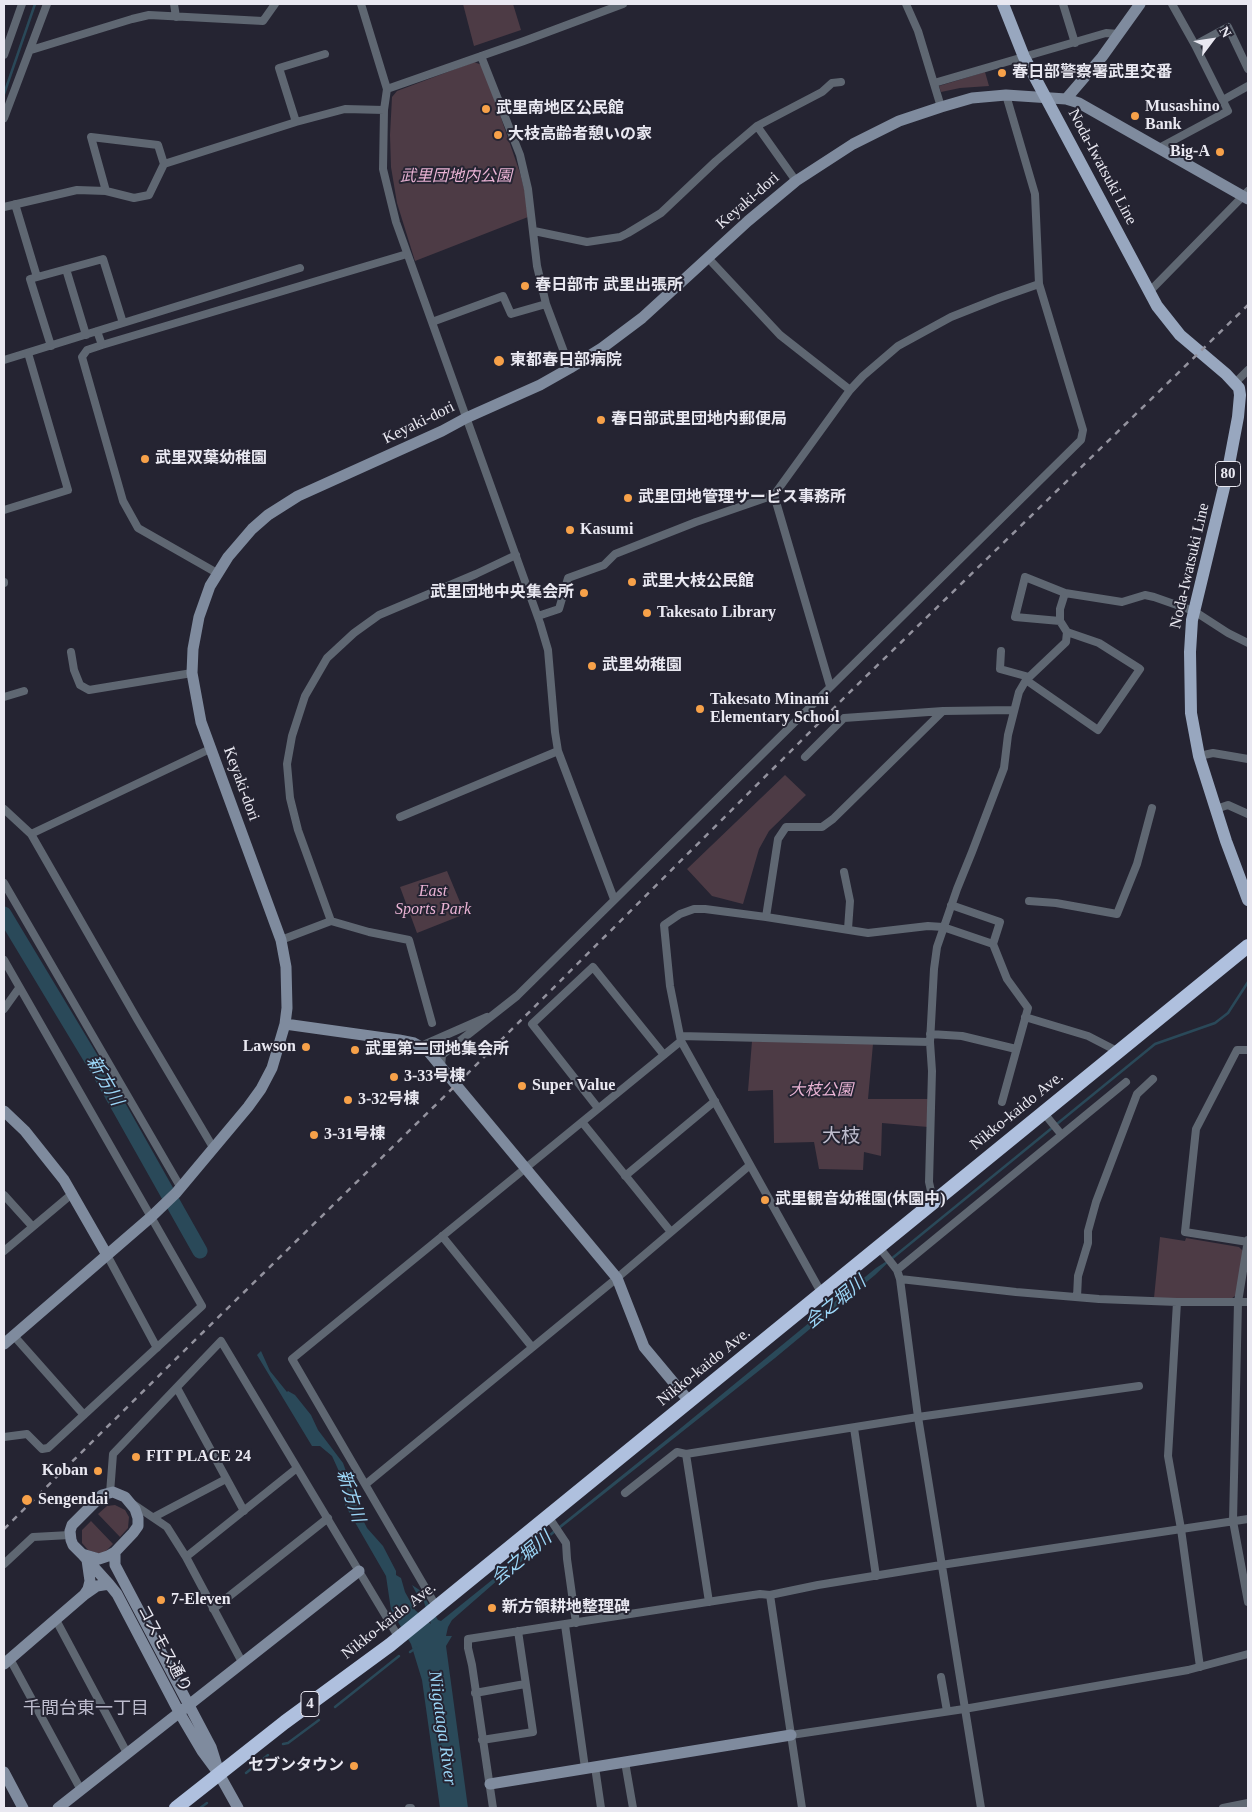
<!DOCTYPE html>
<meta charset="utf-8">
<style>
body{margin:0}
#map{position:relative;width:1252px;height:1812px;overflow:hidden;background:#252432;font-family:"Times New Roman",serif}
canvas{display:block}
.frame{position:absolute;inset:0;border:5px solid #e9e8f1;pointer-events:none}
.north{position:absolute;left:1187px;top:15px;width:50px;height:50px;-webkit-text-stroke:4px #252432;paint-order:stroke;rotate:59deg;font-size:14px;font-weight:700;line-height:20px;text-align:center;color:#e9e8f1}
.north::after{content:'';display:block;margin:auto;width:18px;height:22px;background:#e9e8f1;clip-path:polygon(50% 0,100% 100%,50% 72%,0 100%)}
</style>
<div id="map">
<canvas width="1252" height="1812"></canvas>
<div class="frame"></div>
<div class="north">N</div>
</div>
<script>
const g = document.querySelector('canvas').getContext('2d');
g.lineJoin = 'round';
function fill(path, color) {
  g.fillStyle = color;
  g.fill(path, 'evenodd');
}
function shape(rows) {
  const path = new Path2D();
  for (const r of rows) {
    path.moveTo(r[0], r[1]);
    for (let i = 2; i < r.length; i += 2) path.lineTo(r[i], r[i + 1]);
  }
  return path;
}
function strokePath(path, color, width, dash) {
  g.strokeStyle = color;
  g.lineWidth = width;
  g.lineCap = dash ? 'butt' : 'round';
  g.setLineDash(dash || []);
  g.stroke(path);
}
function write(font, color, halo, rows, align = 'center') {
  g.font = font + ' "Times New Roman","Noto Sans JP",serif';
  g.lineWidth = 4;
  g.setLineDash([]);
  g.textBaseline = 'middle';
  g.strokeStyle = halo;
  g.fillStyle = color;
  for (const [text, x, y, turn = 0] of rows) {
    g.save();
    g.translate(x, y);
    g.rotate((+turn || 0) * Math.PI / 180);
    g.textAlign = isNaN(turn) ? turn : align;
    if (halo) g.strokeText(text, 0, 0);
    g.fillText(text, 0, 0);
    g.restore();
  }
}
fill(shape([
 [463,4,513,4,521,30,474,46],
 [474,62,482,65,500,115,520,173,525,192,528,217,415,261,397,203,391,167,390,135,392,97,397,91],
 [985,72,989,86,960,88,941,92,939,86],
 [785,775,806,795,769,831,759,849,743,904,712,896,687,869],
 [447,871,465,914,417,933,400,887],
 [752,1041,873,1044,868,1099,928,1099,928,1127,882,1123,881,1156,864,1152,863,1170,819,1169,814,1142,774,1143,773,1090,748,1091],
 [1160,1237,1185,1241,1186,1238,1239,1247,1243,1251,1236,1295,1231,1299,1154,1298],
 [115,1505,125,1510,129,1517,128,1528,120,1537,98,1514,107,1506],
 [91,1521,113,1544,105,1552,100,1554,88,1550,82,1543,82,1530]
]), '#4d3b45');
fill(shape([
 [896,1255,875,1275,775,1358,542,1543,531,1554,499,1579,452,1620,448,1627,446,1636,452,1636,446,1646,468,1808,440,1808,422,1680,411,1644,391,1610,386,1576,345,1505,348,1498,347,1489,332,1456,320,1446,312,1446,257,1355,261,1351,270,1371,287,1392,288,1391,295,1395,311,1415,318,1430,343,1463,356,1498,357,1508,367,1528,383,1546,396,1571,396,1575,401,1578,405,1592,415,1610,431,1624,424,1602,420,1600,412,1585,421,1591,438,1620,441,1621,676,1432,876,1268]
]), '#2a4959');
strokePath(shape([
 [4,94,35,4],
 [890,1260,1155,1044,1215,1023,1228,1013,1248,982],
 [410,1652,416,1648],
 [335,1707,399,1656],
 [283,1744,288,1743,319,1720],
 [246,1773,268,1755],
 [200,1808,207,1803]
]), '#2a4959', 2.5);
strokePath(shape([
 [4,914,102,1077,200,1251]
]), '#2a4959', 15);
strokePath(shape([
 [174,4,176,17],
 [361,4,387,89,384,110,383,169,396,222,540,623,548,650,555,732,558,751,614,899],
 [906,4,918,31,941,107],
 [1063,4,1075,43],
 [1195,45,1228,27,1248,69],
 [31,50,132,19,149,15,263,21,275,4],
 [4,55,22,4],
 [481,56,520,155,528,189,537,266,546,304,570,368],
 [934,83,1106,33,1119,34],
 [387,89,524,41,623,4],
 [1223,100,1248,86],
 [4,118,47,4],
 [296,122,279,68,325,54],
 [757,126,796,181],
 [1159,148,1228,111,1195,45,1172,4],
 [164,164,296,122,345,109,384,110],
 [15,204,37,277],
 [4,207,77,190,106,191,134,198,149,195,164,164,158,145,91,137,106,191],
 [534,231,587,242,620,237,628,233,661,213,716,161,757,126,822,92,832,83,841,82],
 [708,258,780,335,850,390],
 [66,269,86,335],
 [1149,292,1248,191],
 [432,322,503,296,511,314,546,304],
 [97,331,102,345,87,350,82,357,123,501,138,528,217,573],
 [102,345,407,254],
 [51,346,30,279,103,259,123,323],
 [4,360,300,268],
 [1235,383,1248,370],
 [4,510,68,490,28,353],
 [4,582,4,583],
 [538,616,559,609,568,578,604,565,615,554,696,522,774,495],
 [1060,621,1015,617,1025,577,1065,593,1122,602,1145,595,1154,597,1194,611,1228,633,1248,643],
 [1001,651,1000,669,1029,677],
 [71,652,74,670,80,685,89,690,192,673],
 [1026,680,1098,730,1140,669,1099,643,1067,632],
 [830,686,774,495,850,390,863,376,898,346,951,317,999,298,1039,284],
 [4,697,24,691],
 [1199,756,1213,753,1248,759],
 [805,757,844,718,943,711],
 [4,809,31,834,137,1019,214,1149],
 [1216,809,1228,805,1248,814],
 [400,817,558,751],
 [31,834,210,749],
 [844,872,850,901,848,929],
 [4,883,181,1188],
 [1029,901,1056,903,1117,914,1137,864,1152,808],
 [951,905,1000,922,993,944],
 [766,917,778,839,786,827,822,827,833,819,943,711,1014,710],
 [331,921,298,830,290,798,287,764,292,736,305,696,327,658,354,633,379,615,476,574,516,555],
 [281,940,331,921,369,932,409,940,432,1023],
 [4,960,202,1306,48,1448,42,1449,27,1434,4,1437],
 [4,1009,19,988],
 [1025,1017,1088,1036,1117,1051],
 [930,1034,962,1036,1016,1049],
 [680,1036,930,1042],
 [421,1046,487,1017],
 [441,1067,442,1055,517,996,1081,440,1083,430,1039,284,1035,194,1006,95],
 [598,1108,532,1024,593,967,664,1055],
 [1043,1112,1061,1134],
 [582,1122,671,1232],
 [625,1176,715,1101],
 [4,1195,32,1226],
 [936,1200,931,1191,929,1182,932,1071,930,1042,934,969,937,947,957,889,972,852,1004,768,1008,735,1019,692,1026,680,1066,642,1067,632,1060,621,1060,609,1065,593],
 [442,1236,532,1347],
 [1248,1240,1238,1302,1233,1521,1248,1602],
 [1248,1242,1185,1232,1196,1129,1237,1050,1248,1050],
 [879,1247,897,1270,900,1279,918,1417,981,1808],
 [4,1251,73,1193],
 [107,1255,157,1348],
 [897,1270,1126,1082],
 [900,1279,1016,1292,1099,1299,1177,1302,1248,1302],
 [822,1294,681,1041,670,986,664,925,680,914,694,909,705,909,766,917,868,933,928,926,943,927,993,944,1007,979,1028,1008,1002,1102],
 [1077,1297,1078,1276,1088,1243,1088,1231,1096,1202,1137,1094,1153,1079],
 [1177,1302,1168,1456,1181,1529,1200,1667],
 [14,1336,84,1415],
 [177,1388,244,1511],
 [854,1428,876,1576],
 [686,1454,709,1602],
 [366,1484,617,1278,750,1165],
 [110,1493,113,1454,221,1341,399,1638],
 [625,1493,677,1452,686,1454,918,1417,1139,1386],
 [133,1504,167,1527,186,1557,242,1662],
 [548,1516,566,1543,567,1559,576,1623],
 [154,1517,226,1479],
 [186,1557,297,1468],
 [4,1564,33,1537,70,1535],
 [770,1595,802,1808],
 [436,1606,292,1359,681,1041],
 [213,1609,328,1518],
 [56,1620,127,1753],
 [565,1625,585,1768],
 [10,1659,81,1790],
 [941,1677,947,1711],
 [475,1693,525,1684],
 [791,1735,964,1709,1188,1670,1248,1654],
 [482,1740,533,1732,518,1631],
 [625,1762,633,1808],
 [595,1767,601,1808],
 [409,1808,411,1808],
 [493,1808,472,1665,468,1648,468,1639,740,1597,760,1594,770,1595,818,1585,941,1565,1248,1519],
 [1223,1808,1248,1803]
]), '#5f6772', 8);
strokePath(shape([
 [1066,99,1102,57,1140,4],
 [285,1024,399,1040,414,1043,427,1050,617,1278,644,1347,689,1401],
 [4,1111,25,1131,64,1180,107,1255],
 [4,1344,151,1217,176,1193,248,1107,261,1089,272,1068,285,1024,287,1008,286,967,281,940,201,722,192,673,193,649,199,617,210,586,228,557,252,529,268,515,298,496,442,431,466,418,540,385,570,368,602,348,642,318,748,221,796,181,853,144,899,121,941,107,972,98,1006,95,1066,99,1079,103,1248,199],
 [115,1552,115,1565,211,1747,217,1766],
 [82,1554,99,1559,108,1556,115,1552,133,1533,138,1526,138,1518,135,1509,125,1497,113,1492,102,1495,72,1525,70,1531,71,1540,73,1545,82,1554,109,1584,117,1594,179,1712,202,1751,219,1774,238,1808],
 [84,1595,88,1589,90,1581,87,1560],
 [4,1664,84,1595,97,1586,109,1584],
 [4,1772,23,1808],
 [490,1784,791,1735],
 [58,1808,359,1571]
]), '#7f8b9e', 11);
strokePath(shape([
 [1003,4,1024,57,1157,306,1180,335,1226,374,1239,388,1240,395,1238,417,1227,475,1192,620,1190,652,1191,713,1199,756,1226,841,1248,900]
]), '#98a7bf', 12);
strokePath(shape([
 [176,1808,285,1722,390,1645,1248,946]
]), '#afc0de', 14);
strokePath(shape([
 [4,1529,191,1344,456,1085,852,690,1248,305]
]), '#93929e', 2.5, [6, 6]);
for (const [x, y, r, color] of [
 [1002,73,5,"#f7a149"],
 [486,109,5,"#f7a149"],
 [1135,116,5,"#f7a149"],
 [498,135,5,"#f7a149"],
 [1220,152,5,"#f7a149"],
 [525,286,5,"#f7a149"],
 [499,361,6,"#f7a149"],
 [601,420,5,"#f7a149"],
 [145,459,5,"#f7a149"],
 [628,498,5,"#f7a149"],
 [570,530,5,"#f7a149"],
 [632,582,5,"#f7a149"],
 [584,593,5,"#f7a149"],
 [647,613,5,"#f7a149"],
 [592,666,5,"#f7a149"],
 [700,709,5,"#f7a149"],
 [306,1047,5,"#f7a149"],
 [355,1050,5,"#f7a149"],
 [394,1077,5,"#f7a149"],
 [522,1086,5,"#f7a149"],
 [348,1100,5,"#f7a149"],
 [314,1135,5,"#f7a149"],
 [765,1200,5,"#f7a149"],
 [136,1457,5,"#f7a149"],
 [98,1471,5,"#f7a149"],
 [27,1500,6,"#f7a149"],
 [161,1600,5,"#f7a149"],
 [492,1608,5,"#f7a149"],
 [354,1766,5,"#f7a149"]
]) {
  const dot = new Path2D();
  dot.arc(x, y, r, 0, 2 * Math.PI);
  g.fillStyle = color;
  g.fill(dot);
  strokePath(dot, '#252432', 2);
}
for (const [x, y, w] of [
 [1228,474,25],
 [310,1704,18]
]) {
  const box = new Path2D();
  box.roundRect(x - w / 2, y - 12.5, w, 25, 4);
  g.fillStyle = '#252432';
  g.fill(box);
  strokePath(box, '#e9e8f1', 1);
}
write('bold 15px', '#e9e8f1', null, [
 ["80",1228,474],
 ["4",310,1704]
]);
write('bold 16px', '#e9e8f1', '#252432', [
 ["春日部警察署武里交番",1012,73],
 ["Musashino",1145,107],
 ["Bank",1145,125],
 ["武里南地区公民館",496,109],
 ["大枝高齢者憩いの家",508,135],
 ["Big-A",1210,152,"right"],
 ["春日部市 武里出張所",535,286],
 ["東都春日部病院",510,361],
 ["春日部武里団地内郵便局",611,420],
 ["武里双葉幼稚園",155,459],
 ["武里団地管理サービス事務所",638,498],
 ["Kasumi",580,530],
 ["武里大枝公民館",642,582],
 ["武里団地中央集会所",574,593,"right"],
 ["Takesato Library",657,613],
 ["武里幼稚園",602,666],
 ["Takesato Minami",710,700],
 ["Elementary School",710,718],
 ["Lawson",296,1047,"right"],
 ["武里第二団地集会所",365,1050],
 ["3-33号棟",404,1077],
 ["Super Value",532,1086],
 ["3-32号棟",358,1100],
 ["3-31号棟",324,1135],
 ["武里観音幼稚園(休園中)",775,1200],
 ["FIT PLACE 24",146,1457],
 ["Koban",88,1471,"right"],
 ["Sengendai",38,1500],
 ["7-Eleven",171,1600],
 ["新方領耕地整理碑",502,1608],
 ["セブンタウン",344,1766,"right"]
], 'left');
write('16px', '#e9e8f1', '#252432', [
 ["Noda-Iwatsuki Line",1102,167,62],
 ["Keyaki-dori",748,201,-41],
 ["Keyaki-dori",419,423,-26],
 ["Noda-Iwatsuki Line",1190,566,-77],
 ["Keyaki-dori",241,784,70],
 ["Nikko-kaido Ave.",1017,1111,-39],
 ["Nikko-kaido Ave.",704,1367,-39],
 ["Nikko-kaido Ave.",389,1621,-38],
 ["コスモス通り",164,1649,62]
]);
write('italic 16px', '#e9b3d4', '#252432', [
 ["武里団地内公園",456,177],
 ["East",433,892],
 ["Sports Park",433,910],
 ["大枝公園",821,1091]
]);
write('italic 18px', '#9cd7f8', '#252432', [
 ["新方川",104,1081,60],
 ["会之堀川",836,1303,-39],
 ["新方川",350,1496,72],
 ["会之堀川",522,1559,-40],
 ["Niigataga River",442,1728,82]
]);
write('18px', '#bebdce', '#252432', [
 ["千間台東一丁目",86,1709]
]);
write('19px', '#bebdce', '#252432', [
 ["大枝",841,1137]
]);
</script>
